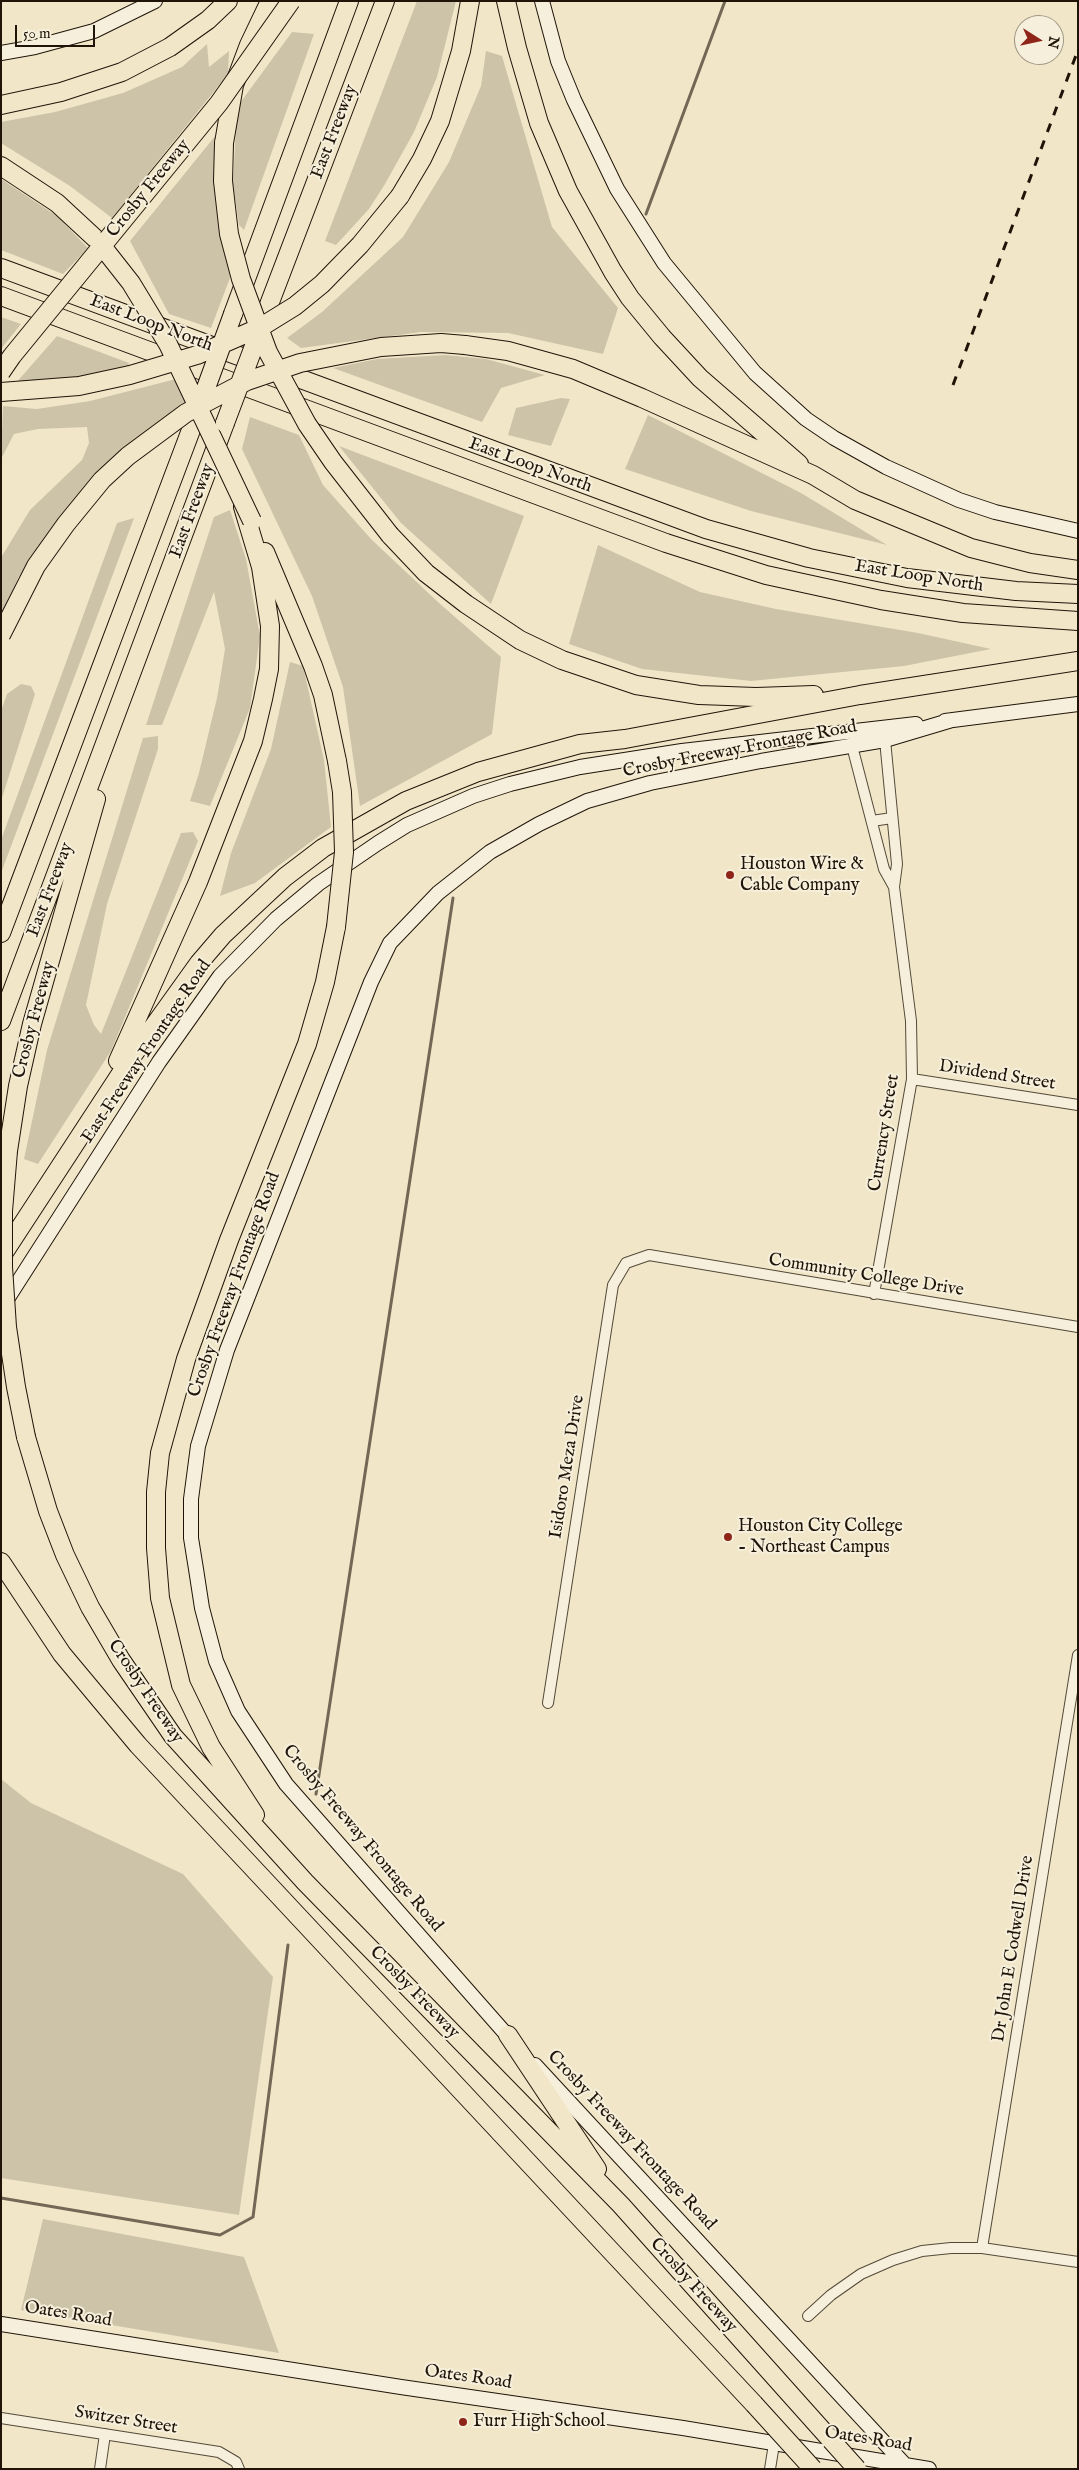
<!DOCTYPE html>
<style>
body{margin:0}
#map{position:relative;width:1079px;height:2470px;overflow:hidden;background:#f1e7c8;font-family:"IM FELL English",serif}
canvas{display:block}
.frame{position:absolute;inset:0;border:2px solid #201409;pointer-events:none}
.north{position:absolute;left:1014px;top:15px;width:50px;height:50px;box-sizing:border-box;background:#f6efdb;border:1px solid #a09787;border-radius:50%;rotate:100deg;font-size:14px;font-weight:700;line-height:20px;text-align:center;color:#201409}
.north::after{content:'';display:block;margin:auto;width:18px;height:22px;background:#8f2418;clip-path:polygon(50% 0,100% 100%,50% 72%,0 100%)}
.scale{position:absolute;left:15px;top:25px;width:80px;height:22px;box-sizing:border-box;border:2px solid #201409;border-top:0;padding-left:6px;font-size:15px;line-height:18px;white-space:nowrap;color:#201409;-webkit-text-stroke:4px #f6efdb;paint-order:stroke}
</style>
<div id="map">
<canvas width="1079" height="2470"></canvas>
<div class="frame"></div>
<div class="north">N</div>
<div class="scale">50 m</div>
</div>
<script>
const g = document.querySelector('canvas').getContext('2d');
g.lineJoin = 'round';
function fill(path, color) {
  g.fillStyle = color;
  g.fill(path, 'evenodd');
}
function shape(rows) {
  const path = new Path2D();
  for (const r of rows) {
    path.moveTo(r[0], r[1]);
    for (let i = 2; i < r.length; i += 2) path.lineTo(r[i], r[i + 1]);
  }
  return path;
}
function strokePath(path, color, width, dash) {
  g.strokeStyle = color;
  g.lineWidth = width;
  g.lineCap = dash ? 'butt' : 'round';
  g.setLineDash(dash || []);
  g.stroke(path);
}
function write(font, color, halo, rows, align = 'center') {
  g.font = font + ' "IM FELL English",serif';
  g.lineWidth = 4;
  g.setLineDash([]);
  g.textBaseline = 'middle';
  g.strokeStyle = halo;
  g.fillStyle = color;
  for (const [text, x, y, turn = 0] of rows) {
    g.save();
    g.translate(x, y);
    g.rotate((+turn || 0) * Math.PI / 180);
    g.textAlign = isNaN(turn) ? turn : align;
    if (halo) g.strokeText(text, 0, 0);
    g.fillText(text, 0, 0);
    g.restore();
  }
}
fill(shape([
 [417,1,456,1,437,77,414,132,385,184,369,209,336,245,325,241],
 [292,32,314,34,244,230,239,225,233,185,237,107],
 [207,44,209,67,229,51,228,74,112,218,70,186,1,143,1,122,55,112,123,93,182,67],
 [486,51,502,56,552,227,618,308,603,354,508,333,421,332,301,348,287,338,322,312,403,237,449,162,481,86],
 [220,130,216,164,216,208,224,246,233,270,211,328,169,314,130,241],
 [1,179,57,216,88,248,63,274,1,250],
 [1,317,21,324,1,349],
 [57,336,129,363,128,367,57,383,15,384],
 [445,355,486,359,545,375,501,388,482,422,333,368,377,359],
 [176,379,186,399,183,408,65,514,18,578,1,619,2,556,30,510,82,460,89,443,87,427,38,429,14,434,1,459,3,406,37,409,90,401],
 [561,398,570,399,551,446,508,435,516,408],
 [648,415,801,493,887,545,751,511,625,469],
 [250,417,299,435,323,485,371,539,439,603,501,657,492,734,360,806,343,687,312,596,242,449],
 [339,446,524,516,491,604,401,523],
 [230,510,246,559,260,636,250,708,210,806,190,801,199,773,217,698,225,649,214,592,162,725,146,725,214,517],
 [134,518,1,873,1,840,117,523],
 [598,545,700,592,776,609,918,633,991,649,904,666,751,681,642,669,569,644],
 [290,662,303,666,324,760,331,827,255,883,220,896,231,853,271,749],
 [21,684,31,686,35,694,1,801,1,711,7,694],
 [158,736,158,749,107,904,86,1005,94,1025,101,1034,181,833,193,832,198,841,111,1051,38,1164,24,1159,47,1050,143,738],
 [1,1779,31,1803,183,1874,273,1977,239,2215,1,2178],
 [43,2219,244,2257,279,2353,21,2310]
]), '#cdc3a8');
strokePath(shape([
 [646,214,725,1],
 [316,1794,453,898],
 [1,2198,220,2235,253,2217,288,1945]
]), '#736755', 3);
const street = shape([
 [852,746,884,869,894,887],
 [872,821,892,818],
 [912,1079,1078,1105],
 [874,1294,912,1079,911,1021,894,887,897,864,885,740],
 [548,1703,613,1285,626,1263,649,1255,1078,1327],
 [982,2248,1078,1655],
 [808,2316,831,2295,861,2274,893,2260,922,2251,951,2248,982,2248,1078,2262],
 [1,2418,219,2452,236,2462,239,2469],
 [100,2469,105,2434],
 [770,2469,774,2444]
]);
const secondary = shape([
 [542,1,558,61,574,100,617,189,664,263,755,373,806,419,834,438,886,467,959,500,995,512,1078,531],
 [1,53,35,47,94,31,155,1],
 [945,721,1078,704],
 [4,1304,159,1062,220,976,276,919,318,884,378,843,407,825,473,796,510,784,580,767,682,751,916,724],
 [513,2042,286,1784,238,1711,216,1661,202,1608,196,1569,191,1538,191,1499,198,1446,227,1350,371,982,390,943,438,893,490,852,539,824,587,801,650,783,761,761,885,740,952,720],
 [535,2065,905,2465],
 [1,2324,401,2387,683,2428,929,2469]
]);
const highway = shape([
 [506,1,517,48,539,123,568,191,613,272,630,298,662,337,700,378,799,464],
 [1,105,61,92,122,72,170,47,208,20,228,1],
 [224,143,234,85,249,45,270,1],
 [1,166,57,203,98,241],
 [400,196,422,159,440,121,461,51,470,1],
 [1,268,706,529,809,558,907,578,1016,591,1078,594],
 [1,296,666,543,766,575,881,600,963,613,1078,621],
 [233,314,349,1],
 [262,323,385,1],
 [465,345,508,351,573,369,642,398,813,475,855,500,971,548,1030,563,1078,570],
 [390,535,426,573,466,604,520,640,562,660,636,685,699,695,756,697,814,695],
 [265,552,313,666,323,695,337,761],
 [1,933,197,414],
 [1,1021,225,423],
 [118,1061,198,882,253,741,263,699,269,669,270,626,261,567,243,507],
 [8,1151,18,1086,32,1024,96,799],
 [1,1257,133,1055,199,963,223,935,285,877,323,848,406,801,478,772,580,744,625,739,860,695,1078,661],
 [26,1437,48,1511,65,1555,90,1607,121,1660,173,1736,305,1882,621,2205,831,2440],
 [1,1562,62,1654,138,1745,754,2404],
 [255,1815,211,1747,181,1685,160,1598,156,1548,156,1492,160,1453,186,1359,229,1240,307,1044,325,982,336,927],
 [508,2035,597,2169]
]);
strokePath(street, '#544939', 12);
strokePath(secondary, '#201409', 16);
strokePath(highway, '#201409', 20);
strokePath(street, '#f6efdb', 10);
strokePath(secondary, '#f6efdb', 14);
strokePath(highway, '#f1e7c8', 18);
strokePath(shape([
 [953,385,1078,50]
]), '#201409', 3, [9, 9]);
const highwayBridge = shape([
 [224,143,223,181,229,234,241,279,268,352,307,424,333,462,390,535],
 [98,241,131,283,168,344,252,521],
 [1,372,12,356,219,103,291,1],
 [1,392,79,386,130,375,197,355,261,327,295,306,322,284,360,245,400,196],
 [198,410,233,314],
 [225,423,262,325],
 [1,635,36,566,66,524,102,480,128,456,186,413,247,381,300,363,381,347,441,343,465,345],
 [336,927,344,852,342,792,337,761],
 [8,1151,3,1211,3,1267,7,1327,16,1387,26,1437],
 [754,2404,813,2469],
 [831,2440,857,2469]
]);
strokePath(highwayBridge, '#201409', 20, []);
strokePath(highwayBridge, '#f1e7c8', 18);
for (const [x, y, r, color] of [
 [730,875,5,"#8f2418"],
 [728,1537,5,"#8f2418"],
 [463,2422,5,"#8f2418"]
]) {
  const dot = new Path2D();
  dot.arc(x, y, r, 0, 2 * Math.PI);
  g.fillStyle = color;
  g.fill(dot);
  strokePath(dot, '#f6efdb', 2);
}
write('18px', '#201409', '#f6efdb', [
 ["East Freeway",335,132,-69],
 ["Crosby Freeway",149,189,-51],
 ["East Loop North",151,324,21],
 ["East Loop North",530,466,20],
 ["East Freeway",193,511,-70],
 ["East Loop North",919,577,9],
 ["Crosby Freeway Frontage Road",740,750,-11],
 ["East Freeway",51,890,-69],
 ["Crosby Freeway",35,1020,-75],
 ["East Freeway Frontage Road",147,1052,-56],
 ["Dividend Street",997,1076,9],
 ["Currency Street",885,1133,-81],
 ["Community College Drive",866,1276,9],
 ["Crosby Freeway Frontage Road",235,1285,-70],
 ["Isidoro Meza Drive",568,1467,-81],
 ["Crosby Freeway",145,1692,56],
 ["Crosby Freeway Frontage Road",362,1839,50],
 ["Dr John E Codwell Drive",1014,1949,-81],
 ["Crosby Freeway",414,1993,46],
 ["Crosby Freeway Frontage Road",631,2141,47],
 ["Crosby Freeway",693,2286,48],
 ["Oates Road",68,2315,9],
 ["Oates Road",468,2378,8],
 ["Switzer Street",126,2421,9],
 ["Oates Road",868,2440,9]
]);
write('18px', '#201409', '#f6efdb', [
 ["Houston Wire &",740,865],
 ["Cable Company",740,886],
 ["Houston City College",738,1527],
 ["- Northeast Campus",738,1548],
 ["Furr High School",473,2422]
], 'left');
</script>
